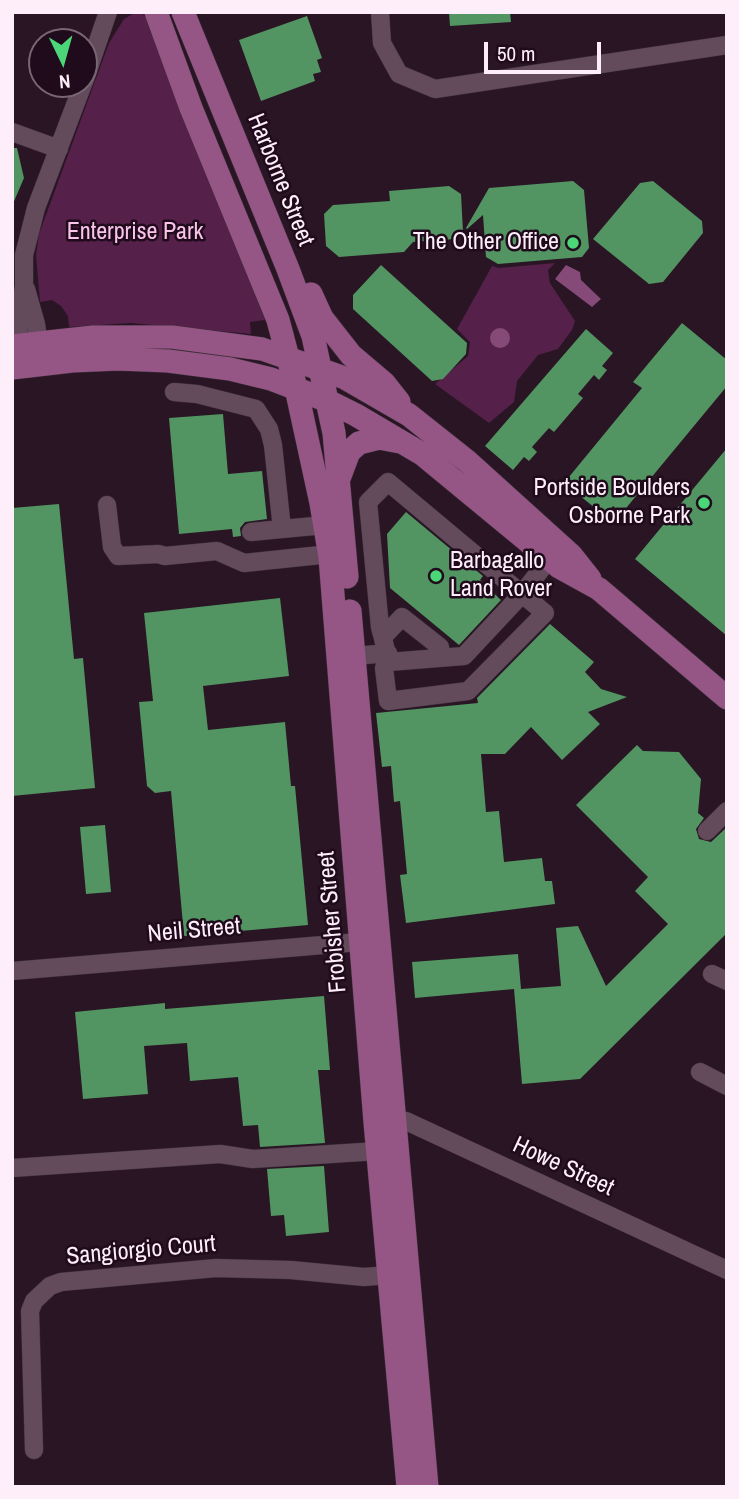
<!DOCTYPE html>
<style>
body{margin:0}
#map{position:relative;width:739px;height:1499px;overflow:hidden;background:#291524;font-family:"Archivo Narrow",sans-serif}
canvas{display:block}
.frame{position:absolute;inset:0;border:14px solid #fdeef9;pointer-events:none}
.north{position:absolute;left:28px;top:28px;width:70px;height:70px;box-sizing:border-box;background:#1f0b1b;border:2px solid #786674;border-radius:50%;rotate:175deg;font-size:19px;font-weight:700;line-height:28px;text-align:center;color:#fdeef9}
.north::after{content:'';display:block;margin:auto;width:24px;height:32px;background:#4bd677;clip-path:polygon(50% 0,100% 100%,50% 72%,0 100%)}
.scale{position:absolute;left:484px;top:42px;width:117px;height:32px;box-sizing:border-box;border:4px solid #fdeef9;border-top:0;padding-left:9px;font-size:21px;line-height:24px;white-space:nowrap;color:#fdeef9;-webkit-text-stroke:5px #1f0b1b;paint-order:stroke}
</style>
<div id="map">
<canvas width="739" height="1499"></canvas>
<div class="frame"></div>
<div class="north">N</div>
<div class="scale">50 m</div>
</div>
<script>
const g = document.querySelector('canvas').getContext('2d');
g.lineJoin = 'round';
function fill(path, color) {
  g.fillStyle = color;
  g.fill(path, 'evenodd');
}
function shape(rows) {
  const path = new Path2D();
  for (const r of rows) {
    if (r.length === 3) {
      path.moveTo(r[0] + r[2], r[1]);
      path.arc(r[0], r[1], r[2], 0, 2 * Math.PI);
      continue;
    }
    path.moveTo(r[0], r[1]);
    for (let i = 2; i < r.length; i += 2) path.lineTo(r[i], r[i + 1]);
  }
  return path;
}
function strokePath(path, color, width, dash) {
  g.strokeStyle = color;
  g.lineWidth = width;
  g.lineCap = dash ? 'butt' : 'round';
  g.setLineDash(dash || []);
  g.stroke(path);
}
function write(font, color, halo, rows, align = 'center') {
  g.font = font + ' "Archivo Narrow",sans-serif';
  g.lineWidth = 5;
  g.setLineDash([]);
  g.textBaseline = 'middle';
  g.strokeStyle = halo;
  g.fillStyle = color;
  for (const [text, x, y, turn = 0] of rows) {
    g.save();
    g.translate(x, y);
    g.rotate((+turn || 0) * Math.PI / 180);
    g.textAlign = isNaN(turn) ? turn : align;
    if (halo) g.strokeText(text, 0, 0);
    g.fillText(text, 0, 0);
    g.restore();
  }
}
fill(shape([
 [136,12,142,13,148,20,265,320,250,322,251,334,131,323,69,327,68,316,61,306,52,300,40,302,36,255,39,234,109,43,124,19],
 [555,263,548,270,550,283,575,321,572,330,558,349,538,355,517,381,514,402,489,423,435,384,468,356,470,342,457,329,492,266,499,268]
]), '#55204a');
fill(shape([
 [566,265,580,272,581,280,601,299,592,307,555,279],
 [500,338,10]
]), '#864a78');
fill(shape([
 [449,12,510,12,511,22,450,26],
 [307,16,322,58,317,60,321,72,313,74,315,81,261,101,239,40],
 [12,148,17,148,24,178,12,206],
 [573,181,584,190,589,248,582,257,498,264,486,257,483,215,467,229,466,228,489,188],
 [653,181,702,221,703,233,663,282,649,284,593,239,640,183],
 [449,186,461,194,463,232,455,239,413,242,404,252,339,257,326,246,324,214,333,205,390,201,389,191],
 [381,265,467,343,466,354,443,379,432,381,353,309,353,295],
 [682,323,727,360,727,386,622,513,613,506,605,516,564,483,642,388,633,382],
 [586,329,613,353,602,366,607,370,599,380,594,375,578,394,583,398,554,432,549,428,532,447,537,452,529,461,524,457,513,470,485,446],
 [223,414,228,474,262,471,267,519,245,522,240,528,241,536,233,537,232,529,179,534,169,418],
 [727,448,727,636,635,559],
 [59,504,74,659,83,658,95,788,12,796,12,508],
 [406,512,483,576,480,580,501,600,459,645,390,588,387,534],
 [280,598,289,676,203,686,208,730,285,722,291,786,295,786,308,925,184,936,171,791,155,793,147,786,139,702,153,701,144,613],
 [550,624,594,662,585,672,601,689,627,697,588,712,600,724,562,760,531,727,505,754,481,754,486,812,499,811,504,862,542,858,545,881,552,881,555,904,406,923,400,875,407,874,400,801,394,802,391,766,382,767,376,713,478,703,477,698],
 [637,745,643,751,679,752,701,779,698,813,704,818,696,829,699,839,711,842,727,827,727,933,580,1079,522,1084,514,989,415,998,412,962,518,954,521,989,561,986,556,928,578,926,606,986,668,924,635,891,648,877,576,805],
 [105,825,111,892,86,894,80,827],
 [324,996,330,1070,318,1070,325,1143,260,1147,258,1125,243,1126,238,1077,190,1081,187,1043,144,1046,148,1094,83,1099,75,1012,165,1003,165,1009],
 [324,1166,329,1232,286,1236,284,1215,271,1216,267,1169]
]), '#529462');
const minor = shape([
 [380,12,382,43,399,74,435,89,727,45],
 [84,82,108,12],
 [12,132,59,149],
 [26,289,36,324,40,354],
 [21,356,18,326,24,286,24,255,36,208,83,84],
 [174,392,197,394,256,409,269,429,273,445,282,529,325,525],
 [388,482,522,594,464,656,389,662,380,627,368,502,388,482],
 [107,505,112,547,118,556,158,554,165,556,217,551,244,563,330,554],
 [251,532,282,529],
 [383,637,402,617,440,647,441,658],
 [354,656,388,653],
 [389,662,384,668,388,701,468,691,545,613,522,594,549,559],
 [707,831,727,811],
 [12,971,371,941],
 [712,974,727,981],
 [700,1072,727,1086],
 [382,1121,406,1121,727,1270],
 [12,1168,220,1154,253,1159,378,1151],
 [34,1450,30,1311,34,1301,50,1286,61,1282,216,1268,291,1270,364,1277,401,1274]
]);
const major = shape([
 [156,12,191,108,278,320,296,388,321,503,330,557,375,1122,408,1487],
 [183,12,288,269,313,336,334,433,347,577],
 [311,294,322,318,351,355,384,383,399,402],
 [12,346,93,337,172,337,262,349,345,378,409,415,467,461,571,555,590,579],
 [12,368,72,361,118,359,168,361,230,369,271,379,328,401,356,415,422,454,559,567,599,589,727,698],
 [340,476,349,452,359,443,379,438,400,442],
 [350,611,427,1487]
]);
strokePath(minor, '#40313c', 19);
strokePath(major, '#40313c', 24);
strokePath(minor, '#634b5c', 18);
strokePath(major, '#955686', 23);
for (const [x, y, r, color] of [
 [573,243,7,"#4bd677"],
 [704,503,7,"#4bd677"],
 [436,576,7,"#4bd677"]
]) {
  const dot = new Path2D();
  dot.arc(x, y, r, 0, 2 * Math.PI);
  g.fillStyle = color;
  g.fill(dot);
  strokePath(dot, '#1f0b1b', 2.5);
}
write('24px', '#fdeef9', '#1f0b1b', [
 ["Harborne Street",280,180,68],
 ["Frobisher Street",333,922,-95],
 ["Neil Street",194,931,-5],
 ["Howe Street",563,1167,25],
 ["Sangiorgio Court",141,1251,-5]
]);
write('24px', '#f9c3ea', '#1f0b1b', [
 ["Enterprise Park",135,233]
]);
write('24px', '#fdeef9', '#1f0b1b', [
 ["The Other Office",559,243],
 ["Portside Boulders",690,489],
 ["Osborne Park",690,517],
 ["Barbagallo",450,562,"left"],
 ["Land Rover",450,590,"left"]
], 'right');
</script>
